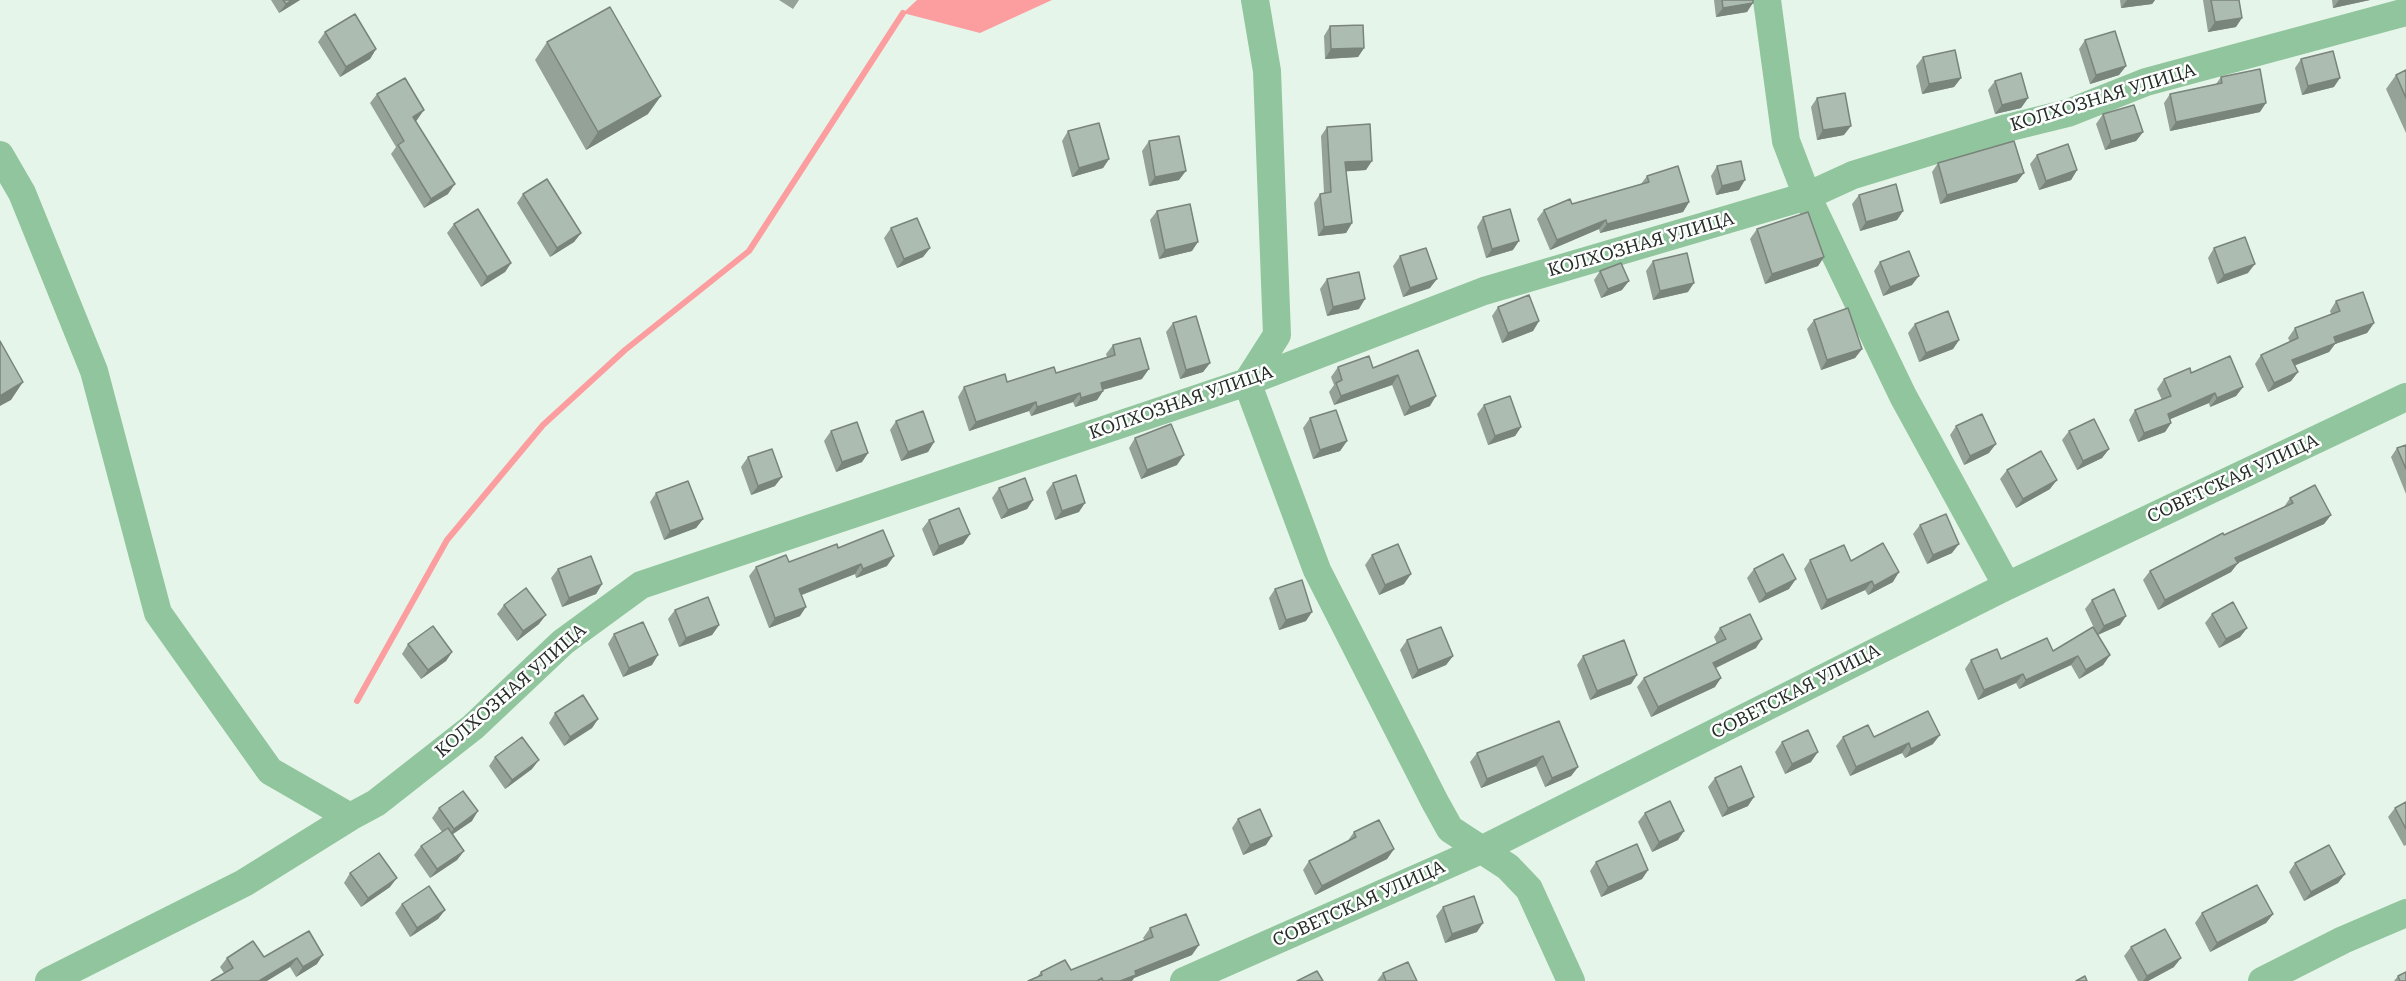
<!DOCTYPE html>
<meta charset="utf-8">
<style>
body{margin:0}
canvas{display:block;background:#e6f5e9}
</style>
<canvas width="2406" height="981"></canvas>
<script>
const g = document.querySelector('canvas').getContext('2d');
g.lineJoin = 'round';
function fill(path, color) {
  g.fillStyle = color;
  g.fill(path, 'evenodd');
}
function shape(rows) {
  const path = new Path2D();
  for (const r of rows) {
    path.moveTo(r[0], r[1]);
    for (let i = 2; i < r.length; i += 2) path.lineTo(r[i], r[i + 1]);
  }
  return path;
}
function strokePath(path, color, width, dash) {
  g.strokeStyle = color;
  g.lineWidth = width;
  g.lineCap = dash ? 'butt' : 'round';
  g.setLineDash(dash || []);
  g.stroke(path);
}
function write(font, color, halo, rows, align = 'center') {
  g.font = font + ' "Roboto Serif",serif';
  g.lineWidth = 5;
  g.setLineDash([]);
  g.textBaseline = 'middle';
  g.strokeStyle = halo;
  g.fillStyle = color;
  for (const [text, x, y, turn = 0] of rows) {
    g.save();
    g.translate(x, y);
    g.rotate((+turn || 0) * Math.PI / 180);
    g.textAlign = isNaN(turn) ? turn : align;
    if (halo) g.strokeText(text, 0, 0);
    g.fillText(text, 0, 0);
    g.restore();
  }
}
fill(shape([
 [917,0,1052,0,980,33,903,13]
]), '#fc9ea0');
strokePath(shape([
 [357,701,447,540,543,425,625,350,749,251,903,13]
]), '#fc9ea0', 6);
strokePath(shape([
 [1255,0,1267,71,1277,335,1247,382,1317,570,1435,802,1450,829,1508,867,1529,889,1571,981],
 [1767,0,1786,141,1807,196,1903,396,2007,586],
 [0,155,22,193,94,371,158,613,270,771,350,817],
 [49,981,244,883,350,817,376,803,473,727,563,642,641,585,1247,382,1484,291,1807,196,1853,175,2007,128,2068,113,2146,82,2406,12],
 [1184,981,1481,850,2007,586,2406,397],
 [2262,981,2343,940,2406,913]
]), '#91c59d', 28);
fill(shape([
 [271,0,300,0,279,13],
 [779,0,799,0,793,9],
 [1714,0,1753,0,1747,12,1716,17],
 [2120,0,2155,0,2152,4,2121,8],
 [2203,0,2239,0,2236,27,2208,32],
 [2332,0,2370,0,2333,8],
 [1330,26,1364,48,1358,57,1325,59,1324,36],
 [325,32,376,49,370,59,340,77,318,42],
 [2085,40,2126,66,2119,75,2090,84,2079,49],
 [547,42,648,114,586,150,535,60],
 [1923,57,1961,78,1954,87,1922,94,1916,66],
 [2301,59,2334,87,2302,95,2295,68],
 [2406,70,2406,133,2386,89,2396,75],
 [2221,77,2260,112,2170,131,2164,103,2170,94,2216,84],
 [1995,81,2028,98,2021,108,1995,114,1988,90],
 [377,94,417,120,416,121,448,194,424,208,391,154,396,147,370,103],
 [1817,98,1844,135,1817,140,1811,107],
 [2103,114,2143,132,2136,141,2105,150,2096,124],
 [1327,127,1366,170,1346,171,1352,223,1346,233,1318,236,1314,203,1320,194,1324,193,1321,136],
 [1068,131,1109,159,1103,168,1072,177,1062,141],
 [1149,141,1179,180,1149,186,1142,151],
 [2037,155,2077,170,2071,180,2039,190,2030,164],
 [1938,163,2017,182,1940,204,1932,172],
 [1717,166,1739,190,1716,195,1711,176],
 [1647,176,1689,202,1683,212,1600,233,1599,229,1550,250,1537,219,1544,210,1572,204,1641,184],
 [523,194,581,233,574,242,550,257,517,203],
 [1859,195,1903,211,1897,220,1860,231,1852,204],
 [1157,211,1192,251,1159,259,1150,220],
 [1483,217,1513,250,1486,258,1477,227],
 [454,224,511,263,505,272,481,287,447,233],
 [891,228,930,248,923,257,897,268,884,238],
 [1757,229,1824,257,1818,266,1765,284,1750,239],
 [2214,248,2248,273,2217,284,2208,258],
 [1400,256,1430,288,1403,297,1393,266],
 [1653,261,1688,292,1653,300,1646,271],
 [1880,262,1912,285,1883,296,1874,271],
 [1600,271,1622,290,1601,298,1594,280],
 [1327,279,1359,309,1327,316,1320,289],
 [2336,301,2374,323,2367,333,2335,344,2329,352,2295,365,2298,372,2291,381,2268,392,2255,364,2261,355,2290,342,2288,338,2295,328,2331,314,2330,311],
 [1498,307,1539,321,1533,331,1502,343,1492,316],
 [1814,320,1862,349,1855,358,1821,370,1807,329],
 [1173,323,1210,363,1203,372,1180,379,1166,332],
 [1915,324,1959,340,1953,349,1919,362,1908,333],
 [1113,345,1142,379,1103,390,1103,391,1097,400,1075,407,1073,402,1031,416,1029,411,969,431,958,397,964,387,1007,382,1056,373,1107,357,1106,354],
 [1418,350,1430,406,1404,416,1392,385,1334,405,1329,392,1334,385,1331,377,1338,367,1373,368],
 [2191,373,2243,387,2236,396,2210,407,2209,403,2170,419,2171,423,2165,432,2138,442,2129,420,2135,410,2162,400,2157,389,2164,379],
 [1484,405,1521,427,1515,436,1488,445,1477,414],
 [1310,418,1347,441,1340,451,1313,459,1303,428],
 [896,421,934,442,928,452,901,461,890,430],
 [1956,426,1989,453,1964,465,1950,435],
 [831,431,868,453,862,462,836,472,824,441],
 [2069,431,2109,449,2102,458,2077,470,2062,440],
 [1135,438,1177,465,1141,479,1129,448],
 [2406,445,2406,494,2391,457,2397,448],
 [748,457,775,486,751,495,741,467],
 [2007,470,2050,489,2016,508,2000,479],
 [1053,483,1079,512,1055,520,1046,492],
 [999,488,1033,500,1027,509,1001,519,992,498],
 [656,493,703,519,696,528,664,540,650,502],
 [2290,498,2331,515,2324,524,2238,563,2231,572,2158,610,2143,580,2150,571,2284,507],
 [929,520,970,534,963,544,933,556,922,529],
 [1920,525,1952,553,1927,564,1913,534],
 [838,548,887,566,856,578,855,574,802,595,800,616,769,628,749,576,756,567,789,562],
 [1372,555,1404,584,1379,595,1365,565],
 [1810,560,1851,561,1893,582,1868,595,1865,590,1821,610,1804,569],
 [558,569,602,584,596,594,562,607,551,578],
 [1754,569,1789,589,1759,603,1747,578],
 [1275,589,1306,621,1279,630,1269,598],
 [2092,600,2120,625,2098,635,2110,655,2103,665,2079,679,2071,665,2019,689,2016,683,1978,700,1965,669,1971,660,2001,659,2053,651,2094,628,2085,609],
 [504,605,539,624,517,641,497,614],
 [675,610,719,625,712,635,679,647,668,619],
 [2212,614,2247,628,2240,637,2219,648,2205,623],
 [1720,628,1756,648,1716,668,1715,687,1651,717,1637,687,1644,678,1717,644,1714,637],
 [614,634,652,665,623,677,608,644],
 [1407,640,1453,656,1446,665,1412,679,1400,650],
 [408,644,452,652,446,661,421,679,402,654],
 [1583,656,1637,675,1631,684,1590,700,1577,665],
 [555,713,598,719,592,728,564,746,549,723],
 [1559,721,1578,767,1571,776,1545,787,1536,766,1481,788,1470,762,1477,753],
 [1843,737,1874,737,1933,744,1905,758,1902,753,1850,776,1836,746],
 [1782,742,1811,762,1785,774,1775,752],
 [495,757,532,769,505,789,489,766],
 [1715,778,1748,806,1722,817,1708,787],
 [2406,802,2406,845,2404,846,2388,817,2395,808],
 [439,808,472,821,453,834,464,851,457,860,430,878,414,855,421,846,442,832,432,818],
 [1645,813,1678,840,1652,852,1638,822],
 [1238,819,1266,845,1243,855,1232,828],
 [1354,832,1394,849,1387,859,1315,895,1303,870,1309,861,1347,842],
 [1596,862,1648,870,1642,879,1601,897,1590,871],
 [2295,863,2345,874,2338,883,2304,901,2289,872],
 [350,873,390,887,361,907,344,883],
 [402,904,445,910,438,919,410,937,395,913],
 [1443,907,1477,932,1445,943,1436,916],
 [2202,913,2273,914,2266,923,2210,952,2195,923],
 [1150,928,1192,955,1134,978,1132,981,1028,981,1037,977,1041,972,1071,970,1145,941,1143,938],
 [309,931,317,964,296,977,290,967,224,973,220,967,227,958,264,957],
 [2131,947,2174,967,2148,981,2138,981,2124,956],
 [1383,973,1417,981,1377,981],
 [2398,976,2406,981,2394,981]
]), '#95a297');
fill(shape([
 [292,0,300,0,279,13,286,4],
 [2127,0,2155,0,2152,4,2121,8],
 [2339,0,2370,0,2333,8],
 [1753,3,1747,12,1716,17,1723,8],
 [2242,18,2236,27,2208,32,2215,22],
 [1364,48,1358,57,1325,59,1331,49],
 [376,49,370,59,340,77,346,67],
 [2126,66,2119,75,2090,84,2096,75],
 [1961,78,1954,87,1922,94,1929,84],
 [2340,78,2334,87,2302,95,2308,86],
 [661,96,648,114,586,150,598,132],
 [2028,98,2021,108,1995,114,2002,105],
 [2266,103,2260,112,2170,131,2176,122],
 [424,110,417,120,407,126,413,117],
 [1851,126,1844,135,1817,140,1823,130],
 [2143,132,2136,141,2105,150,2111,141],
 [1109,159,1103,168,1072,177,1079,168],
 [1372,161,1366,170,1338,172,1345,162],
 [2077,170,2071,180,2039,190,2046,181],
 [1186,171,1179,180,1149,186,1155,177],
 [2024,173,2017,182,1940,204,1947,195],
 [1745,180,1739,190,1716,195,1722,186],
 [455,184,448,194,424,208,431,199],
 [1689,202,1683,212,1600,233,1607,224],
 [1903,211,1897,220,1860,231,1866,222],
 [1606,220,1599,229,1550,250,1557,240],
 [1352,223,1346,233,1318,236,1324,227],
 [581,233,574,242,550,257,557,248],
 [1519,241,1513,250,1486,258,1492,249],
 [1198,242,1192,251,1159,259,1165,250],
 [930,248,923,257,897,268,904,259],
 [1824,257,1818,266,1765,284,1772,274],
 [511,263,505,272,481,287,487,277],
 [2255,264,2248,273,2217,284,2224,275],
 [1919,276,1912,285,1883,296,1890,287],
 [1437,279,1430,288,1403,297,1410,288],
 [1629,281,1622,290,1601,298,1608,289],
 [1694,283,1688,292,1653,300,1660,291],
 [1365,299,1359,309,1327,316,1333,307],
 [1539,321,1533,331,1502,343,1508,333],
 [2374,323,2367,333,2335,344,2329,352,2286,369,2292,360,2334,337],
 [1959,340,1953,349,1919,362,1926,353],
 [1862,349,1855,358,1821,370,1827,360],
 [1210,363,1203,372,1180,379,1186,370],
 [1149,369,1142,379,1094,392,1101,383],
 [2298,372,2291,381,2268,392,2274,383],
 [1398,375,1392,385,1334,405,1341,396],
 [23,382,11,400,0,406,0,396],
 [2243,387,2236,396,2210,407,2217,398],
 [1103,391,1097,400,1075,407,1081,398],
 [1080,393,1073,402,1031,416,1037,407],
 [2215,393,2209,403,2161,423,2168,414],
 [1436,396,1430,406,1404,416,1410,407],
 [1036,402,1029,411,969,431,976,422],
 [2171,423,2165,432,2138,442,2144,433],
 [1521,427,1515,436,1488,445,1495,436],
 [1347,441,1340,451,1313,459,1320,450],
 [934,442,928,452,901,461,908,452],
 [1996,444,1989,453,1964,465,1970,456],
 [2109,449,2102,458,2077,470,2083,461],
 [868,453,862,462,836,472,842,462],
 [1184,455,1177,465,1141,479,1147,470],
 [782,477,775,486,751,495,758,486],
 [2057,480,2050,489,2016,508,2023,499],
 [1033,500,1027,509,1001,519,1008,510],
 [1085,503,1079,512,1055,520,1062,511],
 [2331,515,2324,524,2229,567,2235,558],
 [703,519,696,528,664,540,670,531],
 [970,534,963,544,933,556,939,546],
 [1959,544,1952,553,1927,564,1933,555],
 [894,556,887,566,856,578,863,569],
 [2238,563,2231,572,2158,610,2165,600],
 [861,564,855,574,793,598,799,589],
 [1899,572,1893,582,1868,595,1874,586],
 [1411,574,1404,584,1379,595,1385,585],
 [1796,579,1789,589,1759,603,1766,594],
 [1872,581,1865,590,1821,610,1827,600],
 [602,584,596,594,562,607,569,598],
 [806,607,800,616,769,628,775,618],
 [1312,612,1306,621,1279,630,1286,620],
 [546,615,539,624,517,641,523,631],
 [2126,616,2120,625,2097,635,2104,626],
 [719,625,712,635,679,647,686,638],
 [2247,628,2240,637,2219,648,2226,639],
 [1762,639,1756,648,1707,672,1713,663],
 [452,652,446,661,421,679,428,670],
 [658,655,652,665,623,677,629,668],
 [2110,655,2103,665,2079,679,2086,670],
 [1453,656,1446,665,1412,679,1418,670],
 [2078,656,2071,665,2019,689,2026,680],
 [2023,674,2016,683,1978,700,1984,690],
 [1637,675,1631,684,1590,700,1597,691],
 [1721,678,1715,687,1651,717,1658,707],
 [598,719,592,728,564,746,570,737],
 [1940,735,1933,744,1905,758,1911,749],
 [1909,743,1902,753,1850,776,1856,767],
 [1818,752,1811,762,1785,774,1792,764],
 [1543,756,1536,766,1481,788,1487,779],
 [539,760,532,769,505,789,512,780],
 [1578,767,1571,776,1545,787,1552,778],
 [1754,797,1748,806,1722,817,1728,808],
 [478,811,472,821,447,838,454,829],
 [1684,831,1678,840,1652,852,1659,842],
 [1272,836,1266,845,1243,855,1250,845],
 [1394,849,1387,859,1315,895,1322,886],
 [464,851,457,860,430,878,437,869],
 [1648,870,1642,879,1601,897,1608,887],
 [2345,874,2338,883,2304,901,2311,892],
 [397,878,390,887,361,907,368,898],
 [445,910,438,919,410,937,417,928],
 [2273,914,2266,923,2210,952,2217,943],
 [1483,923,1477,932,1445,943,1452,934],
 [1199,945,1192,955,1134,978,1132,981,1120,981,1135,971],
 [323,955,317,964,296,977,303,967],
 [297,958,290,967,267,981,259,981],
 [2181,958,2174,967,2148,981,2143,981,2147,976]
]), '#79847b');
const building = shape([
 [283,0,292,0,286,4,283,0],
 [1722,0,1753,0,1753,3,1723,8,1722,0],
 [2211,0,2239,0,2242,18,2215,22,2211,0],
 [610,7,661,96,598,132,547,42,610,7],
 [355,14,376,49,346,67,325,32,355,14],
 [1363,25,1364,48,1331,49,1330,26,1363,25],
 [2115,31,2126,66,2096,75,2085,40,2115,31],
 [1955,50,1961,78,1929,84,1923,57,1955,50],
 [2333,51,2340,78,2308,86,2301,59,2333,51],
 [2260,69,2266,103,2176,122,2170,94,2222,83,2221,77,2260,69],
 [2406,70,2406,98,2396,75,2406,70],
 [2021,73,2028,98,2002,105,1995,81,2021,73],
 [405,78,424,110,413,117,455,184,431,199,398,145,404,141,377,94,405,78],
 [1845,93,1851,126,1823,130,1817,98,1845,93],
 [2134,105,2143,132,2111,141,2103,114,2134,105],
 [1099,123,1109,159,1079,168,1068,131,1099,123],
 [1370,124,1372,161,1345,162,1352,223,1324,227,1320,194,1331,192,1327,127,1370,124],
 [1179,136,1186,171,1155,177,1149,141,1179,136],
 [2014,141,2024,173,1947,195,1938,163,2014,141],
 [2068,144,2077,170,2046,181,2037,155,2068,144],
 [1741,161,1745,180,1722,186,1717,166,1741,161],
 [1678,166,1689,202,1607,224,1606,220,1557,240,1544,210,1570,199,1572,204,1649,182,1647,176,1678,166],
 [547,179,581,233,557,248,523,194,547,179],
 [1896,184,1903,211,1866,222,1859,195,1896,184],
 [1190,204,1198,242,1165,250,1157,211,1190,204],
 [478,209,511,263,487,277,454,224,478,209],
 [1510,209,1519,241,1492,249,1483,217,1510,209],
 [1808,212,1824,257,1772,274,1757,229,1808,212],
 [917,218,930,248,904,259,891,228,917,218],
 [2245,237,2255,264,2224,275,2214,248,2245,237],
 [1426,248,1437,279,1410,288,1400,256,1426,248],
 [1909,251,1919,276,1890,287,1880,262,1909,251],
 [1687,253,1694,283,1660,291,1653,261,1687,253],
 [1621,263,1629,281,1608,289,1600,271,1621,263],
 [1359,272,1365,299,1333,307,1327,279,1359,272],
 [2363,292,2374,323,2334,337,2336,343,2292,360,2298,372,2274,383,2261,355,2298,338,2295,328,2340,311,2336,301,2363,292],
 [1529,295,1539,321,1508,333,1498,307,1529,295],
 [1848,308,1862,349,1827,360,1814,320,1848,308],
 [1948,311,1959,340,1926,353,1915,324,1948,311],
 [1196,316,1210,363,1186,370,1173,323,1196,316],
 [1140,338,1149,369,1101,383,1103,391,1081,398,1080,393,1037,407,1036,402,976,422,964,387,1005,374,1007,382,1054,367,1056,373,1115,355,1113,345,1140,338],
 [0,341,23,382,0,396,0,341],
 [1418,350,1436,396,1410,407,1398,375,1341,396,1336,383,1342,380,1338,367,1369,356,1373,368,1418,350],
 [2230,356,2243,387,2217,398,2215,393,2168,414,2171,423,2144,433,2135,410,2171,396,2164,379,2190,368,2191,373,2230,356],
 [1510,396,1521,427,1495,436,1484,405,1510,396],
 [1336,410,1347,441,1320,450,1310,418,1336,410],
 [923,411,934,442,908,452,896,421,923,411],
 [1982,414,1996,444,1970,456,1956,426,1982,414],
 [2094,419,2109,449,2083,461,2069,431,2094,419],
 [857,422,868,453,842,462,831,431,857,422],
 [1171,424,1184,455,1147,470,1135,438,1171,424],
 [2406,445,2406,469,2397,448,2406,445],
 [772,449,782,477,758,486,748,457,772,449],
 [2041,451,2057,480,2023,499,2007,470,2041,451],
 [1076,475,1085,503,1062,511,1053,483,1076,475],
 [1025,478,1033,500,1008,510,999,488,1025,478],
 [688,481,703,519,670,531,656,493,688,481],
 [2315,485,2331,515,2235,558,2238,563,2165,600,2150,571,2223,533,2224,535,2293,503,2290,498,2315,485],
 [959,508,970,534,939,546,929,520,959,508],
 [1946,514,1959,544,1933,555,1920,525,1946,514],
 [883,530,894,556,863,569,861,564,799,589,806,607,775,618,756,567,786,555,789,562,837,544,838,548,883,530],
 [1883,543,1899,572,1874,586,1872,581,1827,600,1810,560,1844,545,1851,561,1883,543],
 [1398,544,1411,574,1385,585,1372,555,1398,544],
 [1783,554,1796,579,1766,594,1754,569,1783,554],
 [591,556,602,584,569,598,558,569,591,556],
 [1302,580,1312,612,1286,620,1275,589,1302,580],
 [526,588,546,615,523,631,504,605,526,588],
 [2114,589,2126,616,2104,626,2092,600,2114,589],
 [708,597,719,625,686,638,675,610,708,597],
 [2233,602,2247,628,2226,639,2212,614,2233,602],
 [1750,614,1762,639,1713,663,1721,678,1658,707,1644,678,1726,639,1720,628,1750,614],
 [643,622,658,655,629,668,614,634,643,622],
 [433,626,452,652,428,670,408,644,433,626],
 [1441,627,1453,656,1418,670,1407,640,1441,627],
 [2093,627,2110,655,2086,670,2078,656,2026,680,2023,674,1984,690,1971,660,1997,649,2001,659,2047,638,2053,651,2093,627],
 [1624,640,1637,675,1597,691,1583,656,1624,640],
 [583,695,598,719,570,737,555,713,583,695],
 [1928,711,1940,735,1911,749,1909,743,1856,767,1843,737,1868,725,1874,737,1928,711],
 [1559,721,1578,767,1552,778,1543,756,1487,779,1477,753,1559,721],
 [1808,730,1818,752,1792,764,1782,742,1808,730],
 [522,737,539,760,512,780,495,757,522,737],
 [1741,766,1754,797,1728,808,1715,778,1741,766],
 [463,791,478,811,454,829,439,808,463,791],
 [1670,801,1684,831,1659,842,1645,813,1670,801],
 [2406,802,2406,829,2395,808,2406,802],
 [1260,809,1272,836,1250,845,1238,819,1260,809],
 [1379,820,1394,849,1322,886,1309,861,1356,837,1354,832,1379,820],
 [448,828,464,851,437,869,421,846,448,828],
 [1637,844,1648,870,1608,887,1596,862,1637,844],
 [2329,845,2345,874,2311,892,2295,863,2329,845],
 [379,853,397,878,368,898,350,873,379,853],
 [2257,885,2273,914,2217,943,2202,913,2257,885],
 [429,886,445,910,417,928,402,904,429,886],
 [1474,896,1483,923,1452,934,1443,907,1474,896],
 [1186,914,1199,945,1135,971,1136,975,1120,981,1103,981,1102,978,1097,981,1028,981,1042,975,1041,972,1065,960,1071,970,1153,937,1150,928,1186,914],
 [2165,929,2181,958,2147,976,2131,947,2165,929],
 [309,931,323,955,303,967,297,958,259,981,211,981,233,968,227,958,253,941,264,957,309,931],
 [1408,962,1417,981,1386,981,1383,973,1408,962],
 [1317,971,1323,981,1297,981,1317,971],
 [2406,972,2406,981,2400,981,2398,976,2406,972],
 [2085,976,2087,981,2076,981,2085,976]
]);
fill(building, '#adbcb0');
strokePath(building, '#79847b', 1.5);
write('18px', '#262b27', '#fcfffd', [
 ["КОЛХОЗНАЯ УЛИЦА",2103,98,-17],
 ["КОЛХОЗНАЯ УЛИЦА",1641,245,-16],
 ["КОЛХОЗНАЯ УЛИЦА",1181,403,-19],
 ["СОВЕТСКАЯ УЛИЦА",2233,479,-25],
 ["КОЛХОЗНАЯ УЛИЦА",511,691,-41],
 ["СОВЕТСКАЯ УЛИЦА",1796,692,-27],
 ["СОВЕТСКАЯ УЛИЦА",1359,904,-24]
]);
</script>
